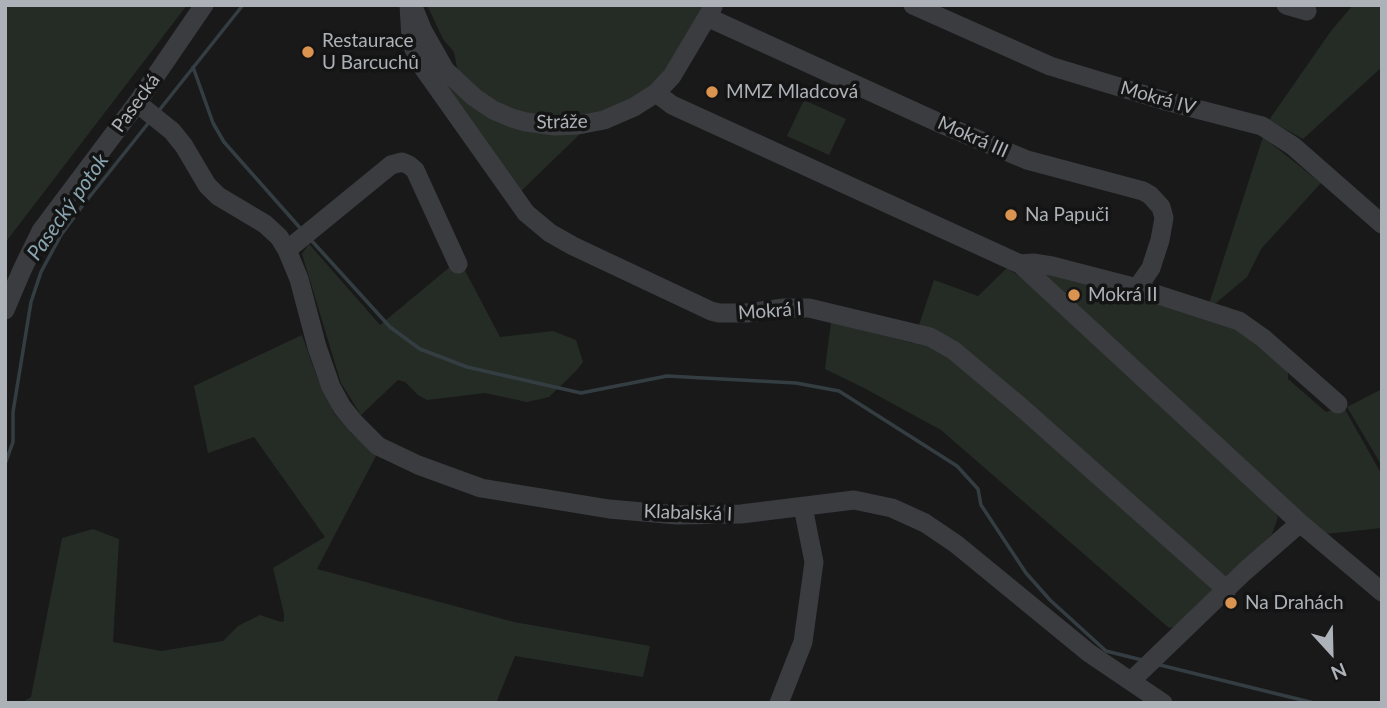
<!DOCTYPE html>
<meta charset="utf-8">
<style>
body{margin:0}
#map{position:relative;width:1387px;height:708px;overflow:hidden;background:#19191a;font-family:Lato,sans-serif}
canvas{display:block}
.frame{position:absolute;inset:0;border:7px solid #adb2b8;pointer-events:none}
.north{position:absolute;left:1296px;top:617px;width:70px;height:70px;-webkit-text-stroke:5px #141415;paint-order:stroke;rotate:158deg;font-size:19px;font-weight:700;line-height:28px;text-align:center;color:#adb2b8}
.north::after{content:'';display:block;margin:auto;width:24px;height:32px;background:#adb2b8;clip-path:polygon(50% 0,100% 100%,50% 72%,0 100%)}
</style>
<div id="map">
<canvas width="1387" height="708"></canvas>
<div class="frame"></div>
<div class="north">N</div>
</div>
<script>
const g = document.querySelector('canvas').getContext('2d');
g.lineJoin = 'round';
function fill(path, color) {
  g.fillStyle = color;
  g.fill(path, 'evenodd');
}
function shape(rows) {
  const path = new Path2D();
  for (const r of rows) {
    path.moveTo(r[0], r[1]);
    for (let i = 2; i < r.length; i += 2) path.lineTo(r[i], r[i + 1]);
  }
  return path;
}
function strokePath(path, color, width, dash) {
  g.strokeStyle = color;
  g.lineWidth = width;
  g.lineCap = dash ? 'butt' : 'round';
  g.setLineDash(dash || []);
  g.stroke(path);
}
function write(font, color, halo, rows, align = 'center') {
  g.font = font + ' Lato,sans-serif';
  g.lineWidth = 7;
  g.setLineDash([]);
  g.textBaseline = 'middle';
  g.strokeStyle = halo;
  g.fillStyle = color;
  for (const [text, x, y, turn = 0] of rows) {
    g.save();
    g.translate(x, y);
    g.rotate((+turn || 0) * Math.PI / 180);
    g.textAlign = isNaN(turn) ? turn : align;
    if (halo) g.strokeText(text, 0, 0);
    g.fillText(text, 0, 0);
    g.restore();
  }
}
fill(shape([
 [5,5,187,5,5,243],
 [427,5,705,5,665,73,652,86,616,110,560,121,510,112,459,78,454,52,443,39],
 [1353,5,1382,5,1382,67,1303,139,1269,120,1331,31],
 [417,33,455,89,583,131,518,194,456,109],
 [804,100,846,119,829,155,787,136],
 [1263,137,1321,183,1261,249,1247,277,1216,303,1209,304],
 [309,244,380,325,451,266,462,265,500,337,553,331,576,340,583,362,576,371,549,397,527,402,485,393,427,400,418,395,405,382,398,380,361,415,341,383,302,254],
 [1039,267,1170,303,1247,334,1288,369,1288,379,1326,412,1343,406,1382,475,1382,528,1325,534,1037,273],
 [1007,268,1029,283,1270,506,1278,517,1272,534,1180,626,1169,628,941,430,864,388,825,369,831,322,913,343,934,280,978,296],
 [302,335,317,377,334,413,352,434,378,452,317,569,514,622,650,646,643,677,515,656,496,703,21,703,31,697,62,538,93,529,119,539,113,642,161,651,223,641,238,626,260,615,281,622,284,621,284,614,273,568,325,537,254,437,208,453,194,386],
 [1382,389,1382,466,1347,407]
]), '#252c25');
strokePath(shape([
 [193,67,213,123,224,142,301,229],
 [157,113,243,5],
 [311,240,390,327,420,349,467,367,581,393,667,376,796,383,839,391,957,466,978,489,981,505,1026,573,1050,600,1106,651,1142,660],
 [5,464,13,442,13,412,31,302,41,272,61,235,83,205,150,121],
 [1160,665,1314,703]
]), '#343e42', 3.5);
strokePath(shape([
 [409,5,411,39,414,49,424,69,526,213,550,233,573,246,711,311,719,313,747,313,784,308,809,308,930,337,953,350,1021,407,1227,590],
 [913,5,1050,66,1162,100,1262,126,1293,146,1382,224],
 [1286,5,1307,11],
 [414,9,423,31,445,70,474,97,493,110,512,118,526,122,555,126,578,125,604,120,634,107,656,93,672,76,713,7],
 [707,17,946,126,1027,160,1143,191,1150,195,1161,207,1164,218,1160,240,1151,268,1137,288],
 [656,93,672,105,1020,264,1300,523,1382,592],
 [137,103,172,131,184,146,207,185,218,196,265,224,279,237,287,250,299,279,317,347,331,387,342,407,355,423,378,446,418,465,481,488,609,509,677,515,741,514,854,500,892,508,925,523,956,544,1089,653,1163,703],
 [287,250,391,165,402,162,409,165,415,170,458,264],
 [1020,264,1033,263,1052,266,1137,288,1239,321,1263,338,1338,404],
 [5,310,22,270,41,231,137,103,204,5],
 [1131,681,1244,572,1300,523],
 [779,703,803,642,814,562,803,507]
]), '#3a3c3f', 19);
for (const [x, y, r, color] of [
 [308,52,7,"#db9350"],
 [712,92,7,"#db9350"],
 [1011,215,7,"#db9350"],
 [1074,295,7,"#db9350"],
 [1231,603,7,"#db9350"]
]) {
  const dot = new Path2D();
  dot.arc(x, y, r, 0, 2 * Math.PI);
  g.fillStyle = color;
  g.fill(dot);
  strokePath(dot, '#141415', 2.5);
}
write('19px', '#adb2b8', '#141415', [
 ["Restaurace",322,41],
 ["U Barcuchů",322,63],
 ["MMZ Mladcová",726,92],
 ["Na Papuči",1025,215],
 ["Mokrá II",1088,295],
 ["Na Drahách",1245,603]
], 'left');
write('19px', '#adb2b8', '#141415', [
 ["Mokrá IV",1158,98,16],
 ["Pasecká",136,103,-54],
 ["Stráže",562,122,-1],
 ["Mokrá III",973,137,24],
 ["Mokrá I",770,311,-4],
 ["Klabalská I",688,513,2]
]);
write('italic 21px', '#88a4af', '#141415', [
 ["Pasecký potok",68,207,-55]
]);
</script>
